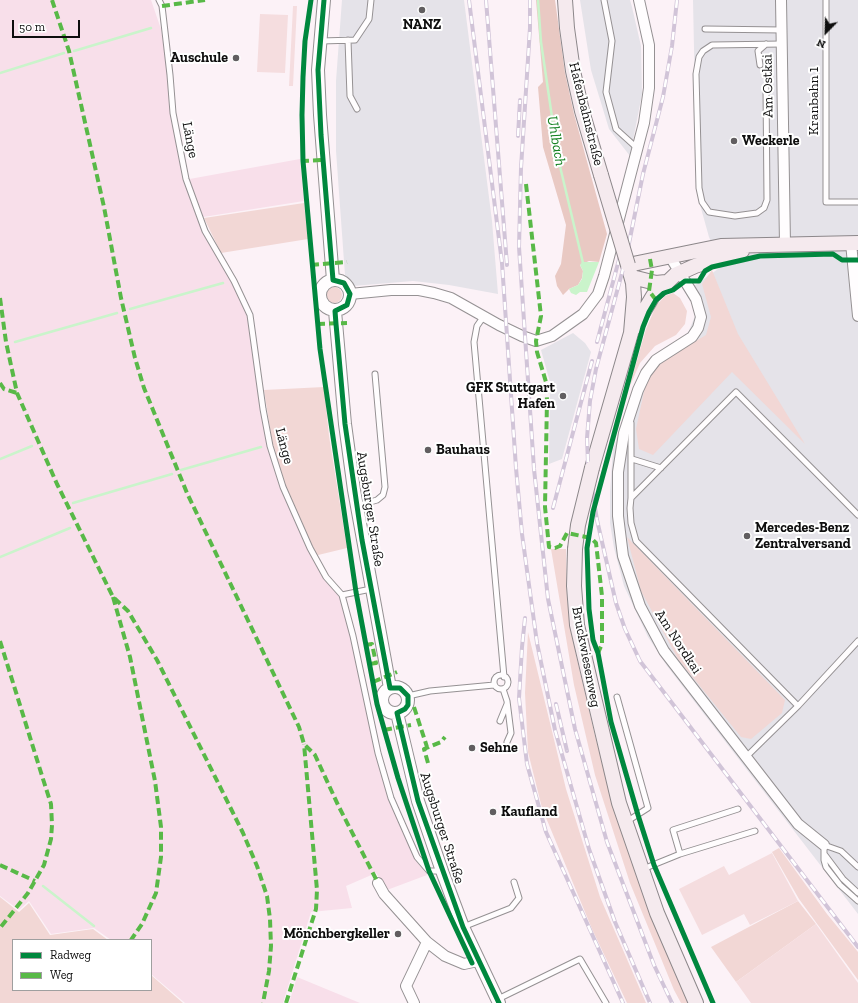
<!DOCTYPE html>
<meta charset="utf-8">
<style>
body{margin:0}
#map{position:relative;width:858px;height:1003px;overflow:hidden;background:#fcf2f7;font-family:"Zilla Slab",serif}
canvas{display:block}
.legend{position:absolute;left:12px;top:939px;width:140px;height:52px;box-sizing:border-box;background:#fff;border:1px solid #9f9f9f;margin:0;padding:5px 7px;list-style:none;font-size:12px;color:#0e0e0e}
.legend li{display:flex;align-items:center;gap:8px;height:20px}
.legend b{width:20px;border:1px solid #9f9f9f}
.north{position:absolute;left:806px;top:12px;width:40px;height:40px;-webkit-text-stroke:3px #fff;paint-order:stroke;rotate:203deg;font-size:11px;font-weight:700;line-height:16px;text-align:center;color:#0e0e0e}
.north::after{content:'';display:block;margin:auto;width:14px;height:18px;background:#0e0e0e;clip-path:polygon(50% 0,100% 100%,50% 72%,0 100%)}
.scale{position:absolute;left:12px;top:20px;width:68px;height:18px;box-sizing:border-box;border:2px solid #0e0e0e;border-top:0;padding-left:5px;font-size:12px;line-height:14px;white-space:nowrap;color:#0e0e0e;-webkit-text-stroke:3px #fff;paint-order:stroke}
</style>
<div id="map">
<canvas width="858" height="1003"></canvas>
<ul class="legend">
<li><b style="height:5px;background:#00873e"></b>Radweg</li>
<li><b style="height:5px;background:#58b947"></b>Weg</li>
</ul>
<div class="north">N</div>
<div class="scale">50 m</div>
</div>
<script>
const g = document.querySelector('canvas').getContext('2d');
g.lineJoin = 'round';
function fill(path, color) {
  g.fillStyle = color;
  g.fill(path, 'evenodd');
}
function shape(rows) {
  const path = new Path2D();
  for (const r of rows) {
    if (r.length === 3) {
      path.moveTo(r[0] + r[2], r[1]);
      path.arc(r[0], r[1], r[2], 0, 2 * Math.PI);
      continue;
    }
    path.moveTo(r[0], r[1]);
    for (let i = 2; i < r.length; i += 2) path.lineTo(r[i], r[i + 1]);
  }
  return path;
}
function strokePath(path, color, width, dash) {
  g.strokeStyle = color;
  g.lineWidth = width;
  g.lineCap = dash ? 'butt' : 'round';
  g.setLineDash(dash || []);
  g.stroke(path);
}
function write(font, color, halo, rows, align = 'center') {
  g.font = font + ' "Zilla Slab",serif';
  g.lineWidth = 4;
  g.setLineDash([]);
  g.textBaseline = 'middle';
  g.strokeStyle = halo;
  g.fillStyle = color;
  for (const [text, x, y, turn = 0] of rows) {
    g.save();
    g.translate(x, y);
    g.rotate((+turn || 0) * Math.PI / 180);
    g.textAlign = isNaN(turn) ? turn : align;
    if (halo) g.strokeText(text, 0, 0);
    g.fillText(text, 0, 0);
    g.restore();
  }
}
fill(shape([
 [342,0,464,0,492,221,498,294,449,285,413,281,353,286,345,275,336,151,336,81],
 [580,0,630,0,632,7,641,46,642,94,630,156,609,129,591,70],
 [693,0,858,0,858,914,667,666,648,637,624,586,614,548,610,523,610,492,613,449,642,372,652,358,688,333,695,316,691,301,685,292,721,267,709,237,697,194],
 [573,333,585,343,591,352,562,459,549,464,550,382,541,350]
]), '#e5e3e9');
fill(shape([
 [0,0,151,0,161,29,168,75,171,113,177,150,184,180,300,159,304,201,197,218,215,253,233,282,248,316,261,409,309,549,340,596,351,636,389,799,415,859,427,875,387,890,376,873,346,886,352,908,311,912,283,1003,185,1003,151,974,151,940,111,940,94,928,51,934,29,901,19,910,0,896],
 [297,977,360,1003,289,1003]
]), '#f8dfea');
fill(shape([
 [304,203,308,239,221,253,204,218],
 [712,270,738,334,805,444,732,372,653,455,639,449,636,429,645,387,657,364,706,335,711,317,702,284],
 [334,295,8],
 [673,293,680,298,687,311,685,324,676,335,655,346,640,363,629,388,646,329,656,306,665,296],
 [324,387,329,436,347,548,314,556,287,494,274,454,264,390],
 [627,537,785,700,782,713,751,739,741,737,678,659,641,591],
 [551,549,566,549,567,598,576,655,595,736,622,833,654,921,691,1003,681,1003,674,990,630,883,595,775,574,685],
 [528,632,566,789,600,897,646,1003,627,1003,592,929,542,808,528,752,525,693],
 [779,848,827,914,858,952,858,980,799,899,772,852],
 [0,897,19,912,29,903,50,935,93,929,108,940,13,940,13,990,151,990,151,975,183,1003,0,1003],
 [798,901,816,924,736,982,711,947]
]), '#f2d7d5');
fill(shape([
 [536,0,555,0,565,73,574,114,607,234,599,262,589,261,580,265,583,271,582,278,578,285,569,289,563,295,557,286,555,276,561,264,566,225,543,147,538,87,543,82]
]), '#e9c9c3');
fill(shape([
 [293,6,297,6,293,86,289,86],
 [260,14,288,15,285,73,257,72],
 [772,853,798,901,750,925,744,914,702,935,679,889,724,866,729,875],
 [816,924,858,983,858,1003,751,1003,736,982]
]), '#f5dddf');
fill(shape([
 [582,262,599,262,587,292,580,292,576,295,571,293,569,289,578,285,582,279,583,271,580,265]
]), '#caf4cb');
strokePath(shape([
 [538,0,541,42,558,158,583,263],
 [74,51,151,28],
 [0,73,64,53],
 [130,309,223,283],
 [15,342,117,313],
 [0,459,32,446],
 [181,470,261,447],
 [73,503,172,474],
 [0,557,70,528],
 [43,886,94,926]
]), '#caf4cb', 2.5);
const service = shape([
 [159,0,162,6,170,75,173,113,186,179,205,231,234,281,250,315,263,409,270,446,283,487,310,548,326,577,342,595,353,636,378,753,391,798,417,857,429,871,441,871],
 [604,0,612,41,606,92,616,129,637,148],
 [826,0,826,202,858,202],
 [705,29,782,30],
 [348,40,350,96,357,109],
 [321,41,355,40,369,19,371,0],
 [760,65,758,51,766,44],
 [766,88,767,200,764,208,757,213,735,216,709,212,702,202,699,188,696,74,699,57,703,51,712,45,782,44],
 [484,316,477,326,474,342,504,677],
 [631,423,631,498],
 [632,459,661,468],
 [357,506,377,500,383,495,385,487,375,374],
 [342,595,371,589],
 [501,682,7],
 [503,689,507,701,511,733,507,742],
 [408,696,430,691,494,685],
 [617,697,648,808,626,822],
 [798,706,636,541,631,523,630,508,631,498,736,392,858,515],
 [500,721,507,704],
 [746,757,798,706,858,641],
 [680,854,673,830,738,809],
 [825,855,843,879,858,893],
 [858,867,841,851,824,845,824,860,826,867,840,885,858,901],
 [643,869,680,854,755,831],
 [463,927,511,908,519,898,514,882],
 [498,999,580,959,606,1003]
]);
const minor = shape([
 [781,0,785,244],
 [851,243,858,316],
 [669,255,696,299,701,317,698,328,692,337,656,360,646,373,638,390,624,433,618,472,618,516,623,556,640,606,664,651,798,824,824,845],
 [350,294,391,290,419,290,434,293,451,298,499,325,522,336,536,341,552,336,583,314,598,294,604,276,644,123,649,88,649,45,639,0],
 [378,883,384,894,427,942,445,956,464,964,478,961],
 [414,1003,406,986,427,942]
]);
const tertiary = shape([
 [324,0,318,70,320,115,333,280],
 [335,295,15],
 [335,311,345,424,354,490,390,688],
 [395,700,13],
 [397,713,418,801,442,871,463,927,499,1003]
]);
const secondary = shape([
 [565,0,567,28,573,71,582,111,601,175],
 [632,277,656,283,666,282],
 [634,328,653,296,675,275,695,266,742,251],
 [592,468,631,333,634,297,633,283,628,265,721,246,858,243],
 [575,549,574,586,577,625,619,803,657,913,696,1003]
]);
strokePath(service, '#959193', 7);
strokePath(minor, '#959193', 12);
strokePath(tertiary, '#959193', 14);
strokePath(secondary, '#8c878a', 16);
strokePath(service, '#fffdfe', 5);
strokePath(minor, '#fffdfe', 10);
strokePath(tertiary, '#fffdfe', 12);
strokePath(secondary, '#f5eaee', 14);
const rail = shape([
 [469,0,502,263,516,468,522,534,537,643,555,730,589,849,615,922,650,1003],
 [486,0,507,265],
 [530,0,530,28,521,168,519,247,534,469,548,599,575,729,607,842,654,965,672,1003],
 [677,0,672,46,663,97,643,174,626,258,596,369,590,401,587,438,588,463,597,520,616,603,625,629,640,661,858,947],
 [518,136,520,100],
 [597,342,625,237],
 [553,508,592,361],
 [525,618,522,647,519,698,527,764,546,832,623,1003],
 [556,704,567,751]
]);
strokePath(rail, '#d1c4d8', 4);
strokePath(rail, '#fff', 2.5, [8]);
const secondaryBridge = shape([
 [601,175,628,265],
 [575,549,578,525,592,468]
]);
strokePath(secondaryBridge, '#8c878a', 16, []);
strokePath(secondaryBridge, '#f5eaee', 14);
strokePath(shape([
 [52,0,69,51,104,207,121,298,135,358,144,388,187,493,299,727,304,744,315,755,338,805,378,883],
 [162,6,205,0],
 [301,161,323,160],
 [526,184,541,316,536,341,537,352,546,382,547,400,545,507,549,547,555,548,560,546,567,533,591,538,596,543,602,596,602,644,598,653],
 [650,259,652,270,649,291,656,300],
 [311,265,347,262],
 [0,298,6,342,17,393,57,484,113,597,128,611,157,660,243,833,257,866,267,896,270,919,271,946,269,971,263,1003],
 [317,324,347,323],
 [0,383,4,389,17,393],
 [113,597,130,657,155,781,161,827,161,857,156,893,142,924,131,940],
 [0,641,43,779,51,804,52,825,51,839,44,865,28,893,0,928],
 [365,645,372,644,376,663,369,664],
 [373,682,397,672],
 [414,707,427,747],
 [384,730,411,725],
 [428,763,424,749,441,742,445,737],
 [0,865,35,881],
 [286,1003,316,909,317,890,304,744]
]), '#58b947', 4, [8, 4]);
strokePath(shape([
 [311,0,305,41,303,77,302,115,303,161,320,349,356,592,377,704,398,778,429,871,472,963],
 [324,0,318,70,321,135,333,280,344,283,350,294,347,305,335,311,336,324,345,424,362,540,390,688,400,688,408,696,408,705,405,709,397,713,418,801,463,927,499,1003],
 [713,1003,654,865,638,815,611,722,598,653,593,640,589,609,587,548,593,512,643,327,649,312,656,300,664,293,673,290,685,281,699,281,705,271,712,267,760,256,833,254,842,260,858,260]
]), '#00873e', 5);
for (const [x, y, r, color] of [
 [422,10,4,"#615e60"],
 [236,58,4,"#615e60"],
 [734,141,4,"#615e60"],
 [563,396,4,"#615e60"],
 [428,450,4,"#615e60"],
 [747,536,4,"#615e60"],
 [472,748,4,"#615e60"],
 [493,812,4,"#615e60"],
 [398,934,4,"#615e60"]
]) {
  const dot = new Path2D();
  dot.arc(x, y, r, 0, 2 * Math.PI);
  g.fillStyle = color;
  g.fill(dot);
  strokePath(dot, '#fff', 1.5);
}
write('bold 14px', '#0e0e0e', '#fff', [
 ["NANZ",422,25,"center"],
 ["Auschule",228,58,"right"],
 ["Weckerle",742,141],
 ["GFK Stuttgart",555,388,"right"],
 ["Hafen",555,404,"right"],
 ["Bauhaus",436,450],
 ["Mercedes-Benz",755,528],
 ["Zentralversand",755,544],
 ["Sehne",480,748],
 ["Kaufland",501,812],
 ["Mönchbergkeller",390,934,"right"]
], 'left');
write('14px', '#0e0e0e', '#fff', [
 ["Am Ostkai",768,86,-91],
 ["Kranbahn 1",814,101,-90],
 ["Hafenbahnstraße",586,114,76],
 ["Länge",190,140,79],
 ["Länge",284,446,75],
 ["Augsburger Straße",370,509,81],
 ["Am Nordkai",678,642,57],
 ["Bruckwiesenweg",586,657,79],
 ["Augsburger Straße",442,828,72]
]);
write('italic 15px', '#178323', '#fff', [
 ["Uhlbach",556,141,80]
]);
</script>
